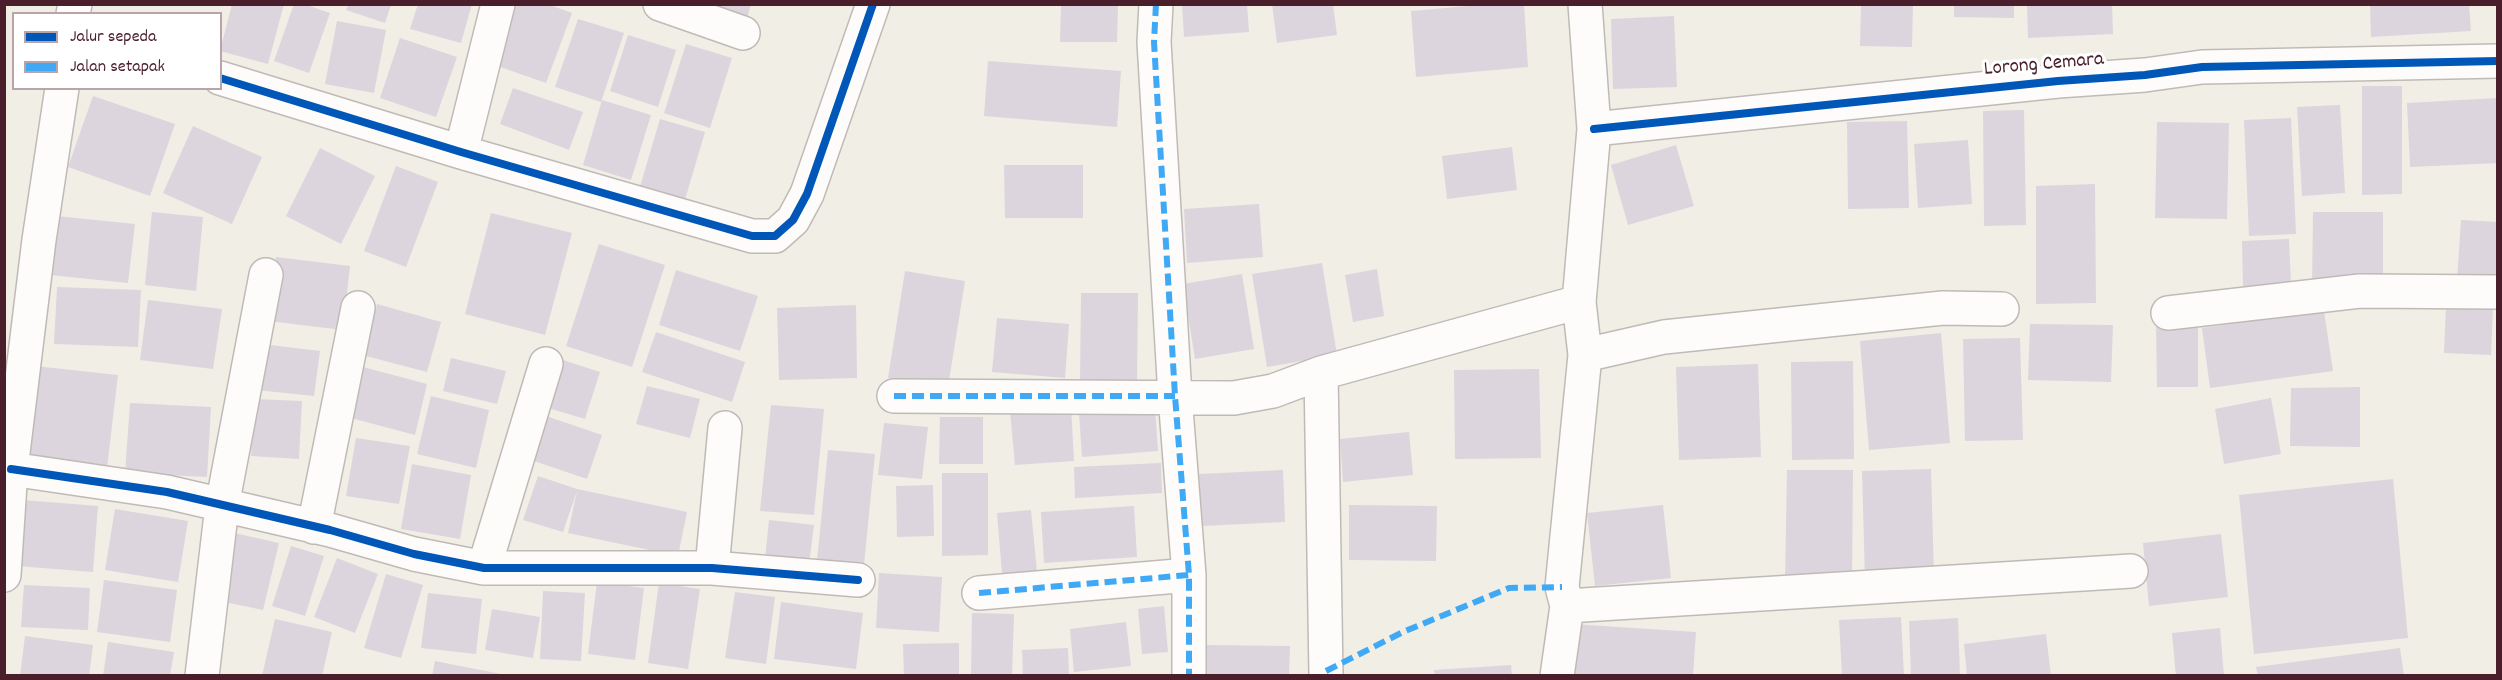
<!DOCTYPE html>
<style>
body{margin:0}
#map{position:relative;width:2502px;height:680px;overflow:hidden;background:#f1eee6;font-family:Dekko,sans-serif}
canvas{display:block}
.frame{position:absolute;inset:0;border:6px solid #4a1f2b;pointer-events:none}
.legend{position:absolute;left:12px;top:12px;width:210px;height:78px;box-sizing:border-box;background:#fff;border:2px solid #b7a5aa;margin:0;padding:8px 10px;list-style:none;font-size:18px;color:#4a1f2b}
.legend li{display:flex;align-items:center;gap:12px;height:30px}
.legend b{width:30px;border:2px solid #b7a5aa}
</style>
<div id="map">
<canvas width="2502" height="680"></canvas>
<div class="frame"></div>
<ul class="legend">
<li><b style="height:8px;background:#0057b8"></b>Jalur sepeda</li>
<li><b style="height:8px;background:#3fa9f5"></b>Jalan setapak</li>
</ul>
</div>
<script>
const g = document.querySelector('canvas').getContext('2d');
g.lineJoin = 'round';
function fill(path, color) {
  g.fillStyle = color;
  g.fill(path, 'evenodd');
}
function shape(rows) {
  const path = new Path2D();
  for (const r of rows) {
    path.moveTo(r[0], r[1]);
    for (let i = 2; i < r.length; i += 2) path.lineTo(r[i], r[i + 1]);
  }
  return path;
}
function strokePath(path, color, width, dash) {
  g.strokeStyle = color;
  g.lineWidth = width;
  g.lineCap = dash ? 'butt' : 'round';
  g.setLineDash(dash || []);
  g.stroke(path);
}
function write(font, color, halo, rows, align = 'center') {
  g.font = font + ' Dekko,sans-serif';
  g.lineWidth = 6;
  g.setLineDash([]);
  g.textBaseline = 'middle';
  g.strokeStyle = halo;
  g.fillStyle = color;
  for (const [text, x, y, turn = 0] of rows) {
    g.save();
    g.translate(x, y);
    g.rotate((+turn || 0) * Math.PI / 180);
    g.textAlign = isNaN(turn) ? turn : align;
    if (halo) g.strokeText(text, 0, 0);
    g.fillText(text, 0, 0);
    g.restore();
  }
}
fill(shape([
 [232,4,284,4,268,64,220,51],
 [294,4,304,4,330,13,309,73,274,61],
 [418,4,472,4,461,43,410,29],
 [511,4,547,4,572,13,546,83,489,63],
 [701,4,751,4,746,22],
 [1061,4,1118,4,1117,42,1060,42],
 [1182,4,1247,4,1249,32,1184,37],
 [1272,4,1333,4,1337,35,1277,43],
 [1491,4,1524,4,1528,67,1416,77,1411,11],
 [1861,4,1913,4,1912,47,1860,46],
 [1954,4,2014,4,2014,18,1954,17],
 [2027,4,2112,4,2113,34,2028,38],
 [2370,4,2469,4,2471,31,2371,37],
 [348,5,391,5,385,23,346,10],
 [1674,16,1677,87,1613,89,1611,19],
 [578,19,624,33,601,102,555,87],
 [337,21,386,30,374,93,325,84],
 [628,35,676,50,658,107,610,91],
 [400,38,457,57,436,117,380,98],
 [686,44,732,58,710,128,664,113],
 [988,61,1121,71,1117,127,984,116],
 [2362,86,2402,86,2402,194,2362,195],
 [513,88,583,112,569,150,500,124],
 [93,96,175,124,150,196,68,167],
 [2498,98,2498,163,2410,167,2407,103],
 [602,100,651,115,631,180,583,165],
 [2340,105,2345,193,2302,196,2297,107],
 [2024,110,2026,225,1984,226,1983,111],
 [2291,118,2296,234,2249,236,2244,120],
 [660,119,705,132,684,203,639,190],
 [1907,121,1909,208,1848,209,1847,122],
 [2157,122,2229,123,2227,219,2155,218],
 [193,126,262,157,232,224,163,193],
 [1968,140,1972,204,1918,208,1914,144],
 [1676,145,1694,206,1628,225,1611,165],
 [1512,147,1517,190,1447,199,1442,156],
 [320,148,375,176,341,244,286,216],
 [1004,165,1083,165,1083,218,1005,218],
 [396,166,438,182,406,267,364,251],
 [2095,184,2096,303,2036,304,2036,186],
 [1259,204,1263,257,1187,263,1184,209],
 [152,212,203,217,196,291,145,285],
 [2313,212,2383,212,2383,289,2312,290],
 [491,213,572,233,545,335,465,314],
 [46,215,135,224,128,283,40,274],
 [2461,220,2498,222,2498,283,2457,280],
 [2289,239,2291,284,2243,287,2242,241],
 [599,244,665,265,632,367,566,346],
 [276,257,350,266,343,330,268,321],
 [1322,263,1337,355,1267,367,1252,274],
 [1377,269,1384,316,1353,322,1345,275],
 [676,270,758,296,740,351,659,325],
 [905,271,965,281,948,387,888,378],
 [1242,274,1254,349,1195,359,1183,284],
 [57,287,141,290,138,347,54,344],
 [1081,293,1138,293,1137,384,1080,384],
 [148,300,222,309,213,369,140,360],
 [377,304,441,322,427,372,362,355],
 [856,305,857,378,779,380,777,308],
 [2446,306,2493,308,2491,355,2444,353],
 [2324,311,2333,371,2210,388,2202,328],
 [997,318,1069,324,1065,378,992,372],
 [2030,324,2113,325,2111,382,2028,380],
 [2156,324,2198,324,2198,387,2157,387],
 [656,332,745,362,732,402,642,372],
 [1941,333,1950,443,1869,450,1860,341],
 [2020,338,2023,440,1965,441,1963,339],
 [262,344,320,351,314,396,256,390],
 [451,358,506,371,497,404,443,391],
 [560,359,600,372,585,419,545,407],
 [1853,361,1854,459,1792,460,1791,362],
 [1758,364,1761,457,1679,460,1676,367],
 [35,366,118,375,107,468,24,458],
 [363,367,427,384,415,435,351,418],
 [1539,369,1541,458,1455,459,1454,370],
 [647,386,700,399,690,438,636,424],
 [2360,387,2360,447,2290,446,2291,388],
 [431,396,489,410,476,468,417,454],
 [2271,398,2281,454,2224,464,2215,409],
 [254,399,302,401,299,459,251,456],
 [130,403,211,407,207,477,125,473],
 [771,405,824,409,814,515,760,511],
 [1071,406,1074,461,1015,465,1010,411],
 [1155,408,1158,451,1082,457,1079,413],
 [546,416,602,435,587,479,531,460],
 [940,417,983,417,983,464,939,464],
 [884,423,928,427,922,479,878,475],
 [1409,432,1413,475,1343,482,1340,439],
 [356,438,410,446,399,504,346,496],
 [828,450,875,454,863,575,816,571],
 [1161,463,1162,493,1075,498,1074,467],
 [412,464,471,475,460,539,401,529],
 [1931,469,1934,576,1865,579,1862,471],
 [1283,470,1285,522,1201,526,1199,474],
 [1787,470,1853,470,1852,581,1785,581],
 [942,473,988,473,988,555,942,556],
 [538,476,577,489,687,512,678,556,568,533,577,491,563,532,523,520],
 [2393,479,2408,638,2254,654,2239,495],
 [933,485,934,536,897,537,896,486],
 [23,500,98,506,93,572,17,566],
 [1349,505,1437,506,1436,561,1349,560],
 [1663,505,1671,578,1595,586,1587,513],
 [1134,506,1137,557,1044,563,1041,512],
 [115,509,188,521,178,582,105,570],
 [1031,510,1038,582,1003,585,997,513],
 [769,520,814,525,809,564,765,559],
 [230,532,279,543,263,610,215,600],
 [2221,534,2228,597,2149,606,2143,543],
 [291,546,324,556,305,616,272,606],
 [337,558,378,574,355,633,314,617],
 [879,573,942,577,939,632,876,628],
 [386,574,423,585,401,658,364,648],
 [104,580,177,590,170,642,97,632],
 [597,582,644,588,635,660,588,654],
 [659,583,700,589,688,669,648,663],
 [24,585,90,588,88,630,21,627],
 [543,591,585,593,581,661,540,659],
 [735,592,775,597,766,664,725,658],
 [428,593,482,599,476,654,421,648],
 [781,602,863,613,856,669,774,659],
 [1164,606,1168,652,1142,654,1138,609],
 [492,609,540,617,533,658,485,650],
 [972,613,1014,614,1012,676,971,676],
 [1901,617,1904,676,1842,676,1839,620],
 [1958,618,1960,676,1911,676,1909,621],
 [275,619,332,632,322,676,262,676],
 [1126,622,1131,666,1074,672,1070,629],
 [1572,624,1696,632,1693,676,1568,676],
 [2220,628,2224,676,2176,676,2172,633],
 [2046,634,2051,676,1967,676,1964,644],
 [25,636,93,645,89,676,20,676],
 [108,642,174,652,170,676,103,676],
 [959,643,959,676,904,676,903,644],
 [1206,645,1290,646,1289,676,1205,676],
 [1068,648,1069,676,1023,676,1022,650],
 [2400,648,2404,676,2258,676,2256,667],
 [435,661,501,674,501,676,432,676],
 [1511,665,1512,676,1435,676,1434,670]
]), '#dcd5dd');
const street = shape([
 [660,4,743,33],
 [1156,4,1154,42,1175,396,1189,575,1189,676],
 [73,14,75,4],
 [220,78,461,152,752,236,775,236,793,220,807,194,873,4],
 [1594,129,2058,81,2145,75,2202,67,2498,61],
 [461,152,498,4],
 [2168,313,2360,291,2498,292],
 [1585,355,1664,337,1943,308,2002,309],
 [1321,373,1326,676],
 [894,396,1234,398,1273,391,1321,373,1579,302],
 [11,469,167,492,330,530,414,554,484,568,712,568,858,580],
 [314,527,358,308],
 [484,568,546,364],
 [712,568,725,428],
 [4,575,11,469,39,240,62,88],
 [979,593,1189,575],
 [1567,606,2131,571],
 [202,676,222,506,266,275],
 [1557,676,1567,606,1562,587,1585,355,1579,302,1594,129,1585,4]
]);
strokePath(street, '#c0bab6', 36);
strokePath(street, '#fdfcfb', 33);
strokePath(shape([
 [1156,4,1154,42,1175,396,1189,575,1189,676],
 [894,396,1175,396],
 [979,593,1189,575],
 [1326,671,1403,632,1509,588,1562,587]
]), '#3fa9f5', 6, [12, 6]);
strokePath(shape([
 [220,78,461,152,752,236,775,236,793,220,807,194,873,4],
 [1594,129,2058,81,2145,75,2202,67,2498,61],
 [11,469,167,492,330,530,414,554,484,568,712,568,858,580]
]), '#0057b8', 8);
write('21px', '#4a1f2b', '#fff', [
 ["Lorong Cemara",2044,66,-5]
]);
</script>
